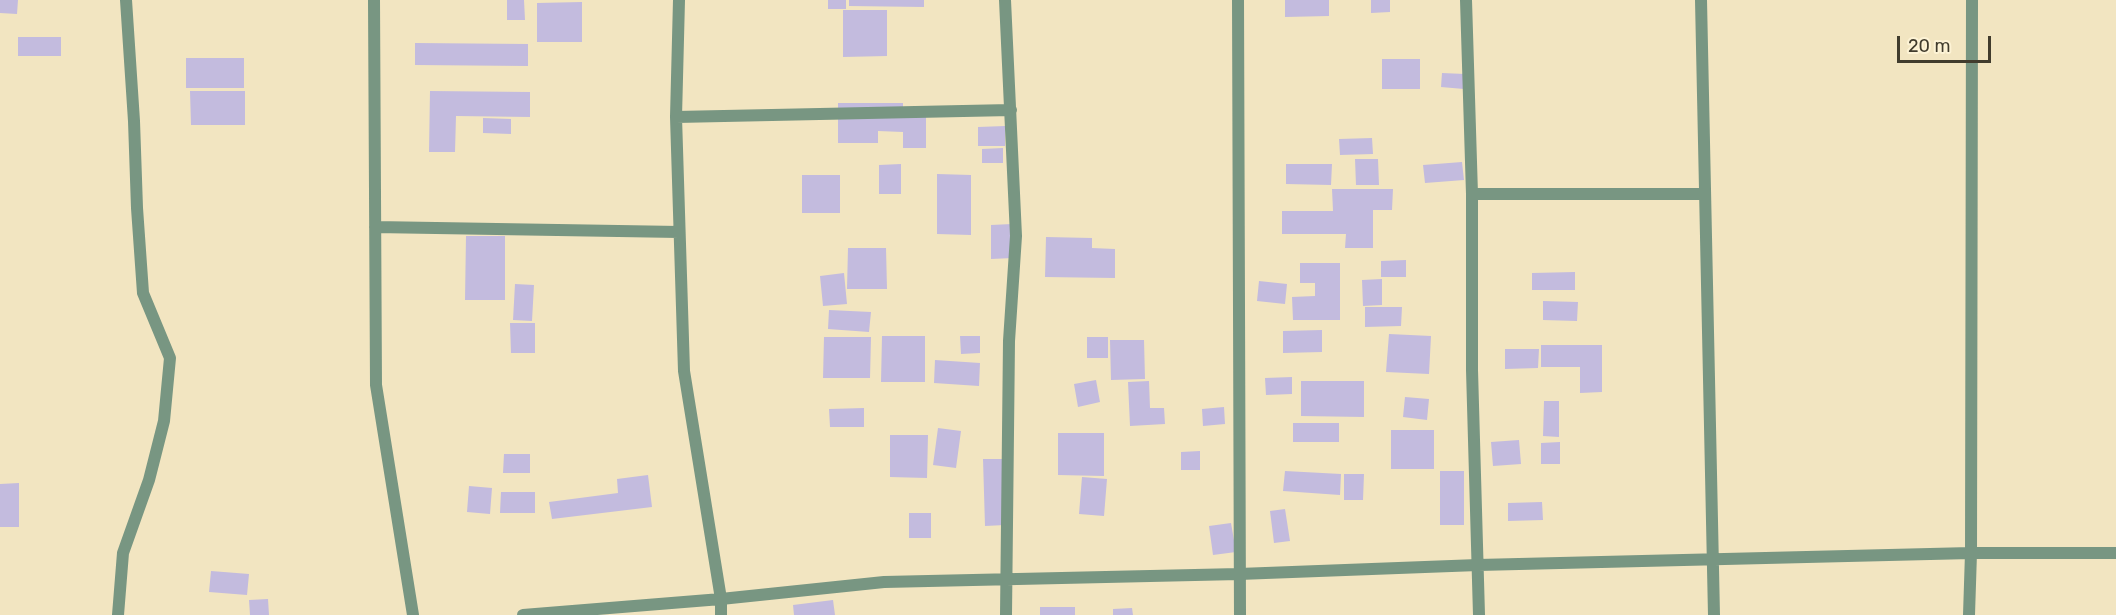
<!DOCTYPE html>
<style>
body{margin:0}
#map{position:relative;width:2116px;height:615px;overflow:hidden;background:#f2e5c1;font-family:Rubik,sans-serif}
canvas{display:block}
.scale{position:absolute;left:1897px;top:36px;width:94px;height:27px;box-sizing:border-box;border:3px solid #413c2d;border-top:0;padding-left:8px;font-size:18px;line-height:21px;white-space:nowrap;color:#413c2d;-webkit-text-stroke:4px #fdf3d5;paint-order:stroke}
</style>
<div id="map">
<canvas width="2116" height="615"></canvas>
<div class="scale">20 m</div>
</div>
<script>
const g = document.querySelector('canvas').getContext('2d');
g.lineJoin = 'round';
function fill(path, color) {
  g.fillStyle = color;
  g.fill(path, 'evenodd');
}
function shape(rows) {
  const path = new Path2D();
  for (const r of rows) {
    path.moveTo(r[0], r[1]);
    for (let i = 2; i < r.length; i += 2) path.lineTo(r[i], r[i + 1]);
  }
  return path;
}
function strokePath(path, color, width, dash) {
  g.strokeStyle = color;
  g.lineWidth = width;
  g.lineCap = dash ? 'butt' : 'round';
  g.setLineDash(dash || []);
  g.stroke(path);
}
fill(shape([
 [0,0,18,0,17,14,0,13],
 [507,0,524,0,525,20,507,20],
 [828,0,846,0,846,9,828,9],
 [849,0,924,0,924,7,849,6],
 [1285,0,1329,0,1329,16,1285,17],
 [1371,0,1390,0,1390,12,1371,13],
 [582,2,582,42,537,42,537,3],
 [843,10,887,10,887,56,843,57],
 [18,37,61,37,61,56,18,56],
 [415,43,528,44,528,66,415,65],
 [186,58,244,58,244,88,186,88],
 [1382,59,1420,59,1420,89,1382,89],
 [1442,73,1465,74,1464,89,1441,87],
 [190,91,245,91,245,125,191,125],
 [430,91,530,92,530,117,456,116,455,152,429,152],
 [838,103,903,103,903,117,926,117,926,148,903,148,903,132,878,131,878,143,838,143],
 [483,118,511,119,511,134,483,133],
 [1005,126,1005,146,978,146,978,127],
 [1372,138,1373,154,1340,155,1339,139],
 [1003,148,1003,163,982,163,982,149],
 [1355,159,1378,159,1379,185,1356,185],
 [1462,162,1464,180,1425,183,1423,165],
 [901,164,901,194,879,194,879,165],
 [1286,164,1332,164,1331,185,1286,184],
 [937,174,971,175,971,235,937,234],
 [802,175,840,175,840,213,802,213],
 [1332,189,1393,189,1392,210,1373,210,1373,248,1345,248,1346,234,1282,234,1282,211,1333,211],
 [1012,224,1013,258,991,259,991,225],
 [466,236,505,236,505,300,465,300],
 [1046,237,1092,238,1092,248,1115,249,1115,278,1045,277],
 [848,248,886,248,887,289,847,289],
 [1406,260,1406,277,1381,277,1381,261],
 [1300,263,1340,263,1340,320,1293,320,1292,297,1315,296,1315,283,1300,283],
 [1575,272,1575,290,1532,290,1532,273],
 [844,273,847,304,823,306,820,276],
 [1382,279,1382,305,1363,306,1362,280],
 [1259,281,1287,284,1285,304,1257,301],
 [515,284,534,285,532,321,513,320],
 [1543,301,1578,302,1577,321,1543,320],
 [1365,307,1402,307,1401,326,1365,327],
 [829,310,871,312,869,332,828,329],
 [510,323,535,323,535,353,511,353],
 [1322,330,1322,352,1283,353,1283,331],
 [1389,334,1431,336,1429,374,1386,372],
 [882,336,925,336,925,382,881,382],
 [960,336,980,336,980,353,961,354],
 [824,337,871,337,870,378,823,378],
 [1087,337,1108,337,1108,358,1087,358],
 [1110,340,1144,340,1145,379,1111,380],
 [1541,345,1602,345,1602,392,1580,393,1580,367,1541,367],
 [1505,349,1539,349,1538,368,1505,369],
 [935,360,980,363,979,386,934,383],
 [1292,377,1292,394,1266,395,1265,378],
 [1096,380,1100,402,1078,407,1074,384],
 [1149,381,1150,408,1164,408,1165,424,1130,426,1128,382],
 [1301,381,1364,381,1364,417,1301,416],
 [1405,397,1429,399,1427,420,1403,417],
 [1544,401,1559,401,1559,437,1543,436],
 [1224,407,1225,424,1203,426,1202,409],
 [864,408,864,427,830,427,829,409],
 [1293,423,1339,423,1339,442,1293,442],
 [938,428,961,431,956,468,933,465],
 [1391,430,1434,430,1434,469,1391,469],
 [1058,433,1104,433,1104,476,1058,475],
 [890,435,928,435,927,478,890,477],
 [1519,440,1521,464,1493,466,1491,442],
 [1560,442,1560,464,1541,464,1541,443],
 [1200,451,1200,470,1181,470,1181,452],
 [504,454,530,454,530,473,503,473],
 [983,459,1003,459,1005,525,985,526],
 [1285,471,1341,474,1340,495,1283,491],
 [1440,471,1464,471,1464,525,1440,525],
 [1344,474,1364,474,1363,500,1344,500],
 [648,475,652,507,552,519,549,502,618,493,617,479],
 [1082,477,1107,479,1104,516,1079,514],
 [19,483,19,527,0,527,0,484],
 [469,486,492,488,490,514,467,512],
 [501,492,535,492,535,513,500,513],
 [1542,502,1543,520,1508,521,1508,503],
 [1285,509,1290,541,1274,543,1270,511],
 [909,513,931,513,931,538,909,538],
 [1231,523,1236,552,1213,555,1209,526],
 [211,571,249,574,247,595,209,592],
 [268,599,269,615,250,615,249,600],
 [833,600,835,615,794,615,793,605],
 [1040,607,1075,607,1075,615,1040,615],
 [1132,608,1133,615,1113,615,1113,609]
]), '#c3bbde');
strokePath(shape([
 [374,0,376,385,413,615],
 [679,0,676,117,684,371,721,599,721,615],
 [1005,0,1016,236,1009,341,1006,615],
 [1238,0,1240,615],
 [1466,0,1472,194,1472,370,1479,615],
 [1701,0,1714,615],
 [676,117,1011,110],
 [1472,194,1704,194],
 [375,227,679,232],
 [118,615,123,553,149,480,164,421,170,358,143,293,137,208,134,121,126,0],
 [523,615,721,599,884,582,1239,574,1478,565,1971,553,2116,553],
 [1969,615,1971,553,1972,0]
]), '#789682', 12);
</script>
